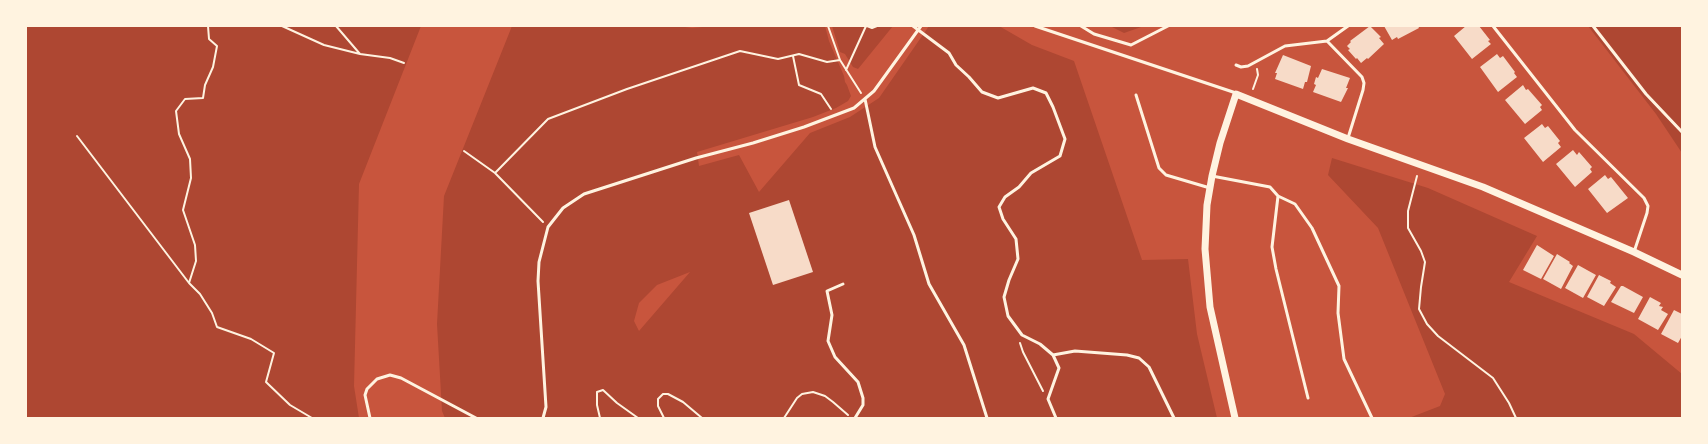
<!DOCTYPE html>
<style>
body{margin:0}
#map{position:relative;width:1708px;height:444px;overflow:hidden;background:#c8553d;font-family:"Roboto Condensed",sans-serif}
canvas{display:block}
.frame{position:absolute;inset:0;border:27px solid #fff3e0;pointer-events:none}
</style>
<div id="map">
<canvas width="1708" height="444"></canvas>
<div class="frame"></div>
</div>
<script>
const g = document.querySelector('canvas').getContext('2d');
g.lineJoin = 'round';
function fill(path, color) {
  g.fillStyle = color;
  g.fill(path, 'evenodd');
}
function shape(rows) {
  const path = new Path2D();
  for (const r of rows) {
    path.moveTo(r[0], r[1]);
    for (let i = 2; i < r.length; i += 2) path.lineTo(r[i], r[i + 1]);
  }
  return path;
}
function strokePath(path, color, width, dash) {
  g.strokeStyle = color;
  g.lineWidth = width;
  g.lineCap = dash ? 'butt' : 'round';
  g.setLineDash(dash || []);
  g.stroke(path);
}
fill(shape([
 [26,26,421,26,359,184,354,386,359,418,26,418],
 [512,26,678,26,692,28,713,26,825,26,829,41,844,76,845,82,847,85,851,96,848,101,836,108,813,117,697,152,699,166,739,155,759,192,810,133,850,117,879,98,929,26,999,26,1032,45,1074,61,1142,260,1188,259,1197,334,1217,418,445,418,442,411,437,324,444,196],
 [690,272,639,331,634,321,639,303,657,285],
 [832,26,893,26,858,69,853,67,845,54,840,52],
 [1110,26,1144,26,1124,33],
 [1588,26,1682,26,1682,153,1656,114],
 [1332,158,1428,188,1537,236,1509,282,1634,334,1682,374,1682,418,1409,418,1440,406,1445,394,1378,228,1328,175]
]), '#ae4732');
fill(shape([
 [1370,26,1381,37,1379,38,1384,44,1368,59,1367,58,1361,63,1357,58,1356,59,1348,50,1350,49,1347,46,1351,42,1350,41],
 [1384,26,1418,26,1419,28,1398,39,1397,37,1392,40],
 [1466,26,1479,26,1490,40,1488,41,1491,44,1472,59,1454,36],
 [1497,54,1500,58,1503,56,1515,72,1514,73,1517,77,1498,92,1480,67],
 [1283,55,1311,66,1307,82,1305,82,1303,89,1275,79,1277,73,1275,73],
 [1322,69,1350,78,1346,88,1348,88,1341,102,1313,92,1316,85,1314,84,1316,77,1318,78],
 [1523,85,1526,90,1528,89,1542,105,1540,107,1542,110,1525,124,1505,100],
 [1542,124,1545,128,1548,126,1560,141,1558,143,1561,147,1543,162,1524,138],
 [1573,150,1577,155,1579,152,1592,167,1590,169,1592,172,1575,187,1556,164],
 [1605,175,1608,179,1611,177,1628,198,1607,213,1588,189],
 [789,200,813,272,773,285,749,213],
 [1537,245,1554,256,1541,279,1523,270],
 [1557,254,1570,262,1569,263,1573,266,1561,289,1543,279],
 [1578,265,1596,275,1583,298,1565,288],
 [1599,275,1611,281,1610,283,1616,287,1604,306,1587,297],
 [1621,286,1623,286,1643,297,1634,313,1611,302],
 [1650,297,1661,303,1659,306,1663,307,1661,310,1668,314,1658,330,1638,319],
 [1674,310,1682,314,1682,336,1678,343,1661,334]
]), '#f7dbc8');
strokePath(shape([
 [282,26,324,45,360,54,390,58,404,63],
 [336,26,360,54],
 [828,26,840,60,861,93],
 [867,26,872,28,877,26],
 [793,56,799,85,821,94,831,109],
 [846,70,866,26],
 [1253,89,1258,75,1257,69],
 [77,136,189,283,200,294,212,313,217,327,251,339,274,353,266,382,290,405,312,418],
 [464,151,495,173,543,222],
 [495,173,548,119,627,89,740,51,778,59,799,54,827,62,840,60],
 [1417,176,1408,211,1408,228,1421,251,1425,262,1421,287,1419,309,1427,324,1438,336,1493,378,1509,403,1516,418],
 [189,283,196,261,195,245,183,210,191,178,190,159,179,134,176,111,185,99,203,98,205,85,213,67,217,46,209,39,208,26],
 [1020,343,1023,352,1043,391],
 [600,418,597,405,597,392,603,390,617,403,638,418],
 [664,418,658,406,658,399,663,394,668,394,683,402,702,418],
 [784,418,797,398,802,394,813,392,825,396,833,402,848,415]
]), '#fff3e0', 2);
strokePath(shape([
 [913,26,949,53,956,65,969,77,982,92,998,98,1033,88,1046,93,1053,107,1065,139,1060,156,1031,173,1019,187,1005,197,999,207,1003,219,1016,239,1018,259,1009,280,1004,297,1008,316,1022,335,1040,344,1053,355,1059,368,1048,399,1056,418],
 [1035,26,1236,93],
 [1081,26,1094,34,1131,45,1168,26],
 [1493,26,1575,130,1644,198,1648,206,1647,213,1634,252],
 [1593,26,1646,94,1682,132],
 [1327,41,1362,77,1364,83,1363,90,1348,138],
 [1236,65,1241,67,1248,66,1285,46,1327,41,1348,26],
 [1136,95,1159,168,1166,175,1210,188],
 [865,99,875,147,914,235,929,284,964,345,987,418],
 [1212,176,1270,187,1278,196,1272,247,1276,269,1308,398],
 [1278,196,1295,204,1312,228,1339,286,1338,313,1344,359,1372,418],
 [843,284,827,291,832,315,828,341,835,357,858,382,863,398,863,405,855,418],
 [1053,355,1075,351,1127,355,1139,358,1149,367,1174,418],
 [370,418,365,395,367,389,377,379,390,375,401,378,476,418],
 [543,418,546,407,538,281,539,262,548,227,563,208,584,194,696,158,753,143,804,127,854,108,874,91,921,26]
]), '#fff3e0', 3);
strokePath(shape([
 [1235,418,1210,307,1205,249,1207,205,1212,176,1220,143,1236,94,1348,139,1483,187,1634,252,1682,275]
]), '#fff3e0', 7);
</script>
